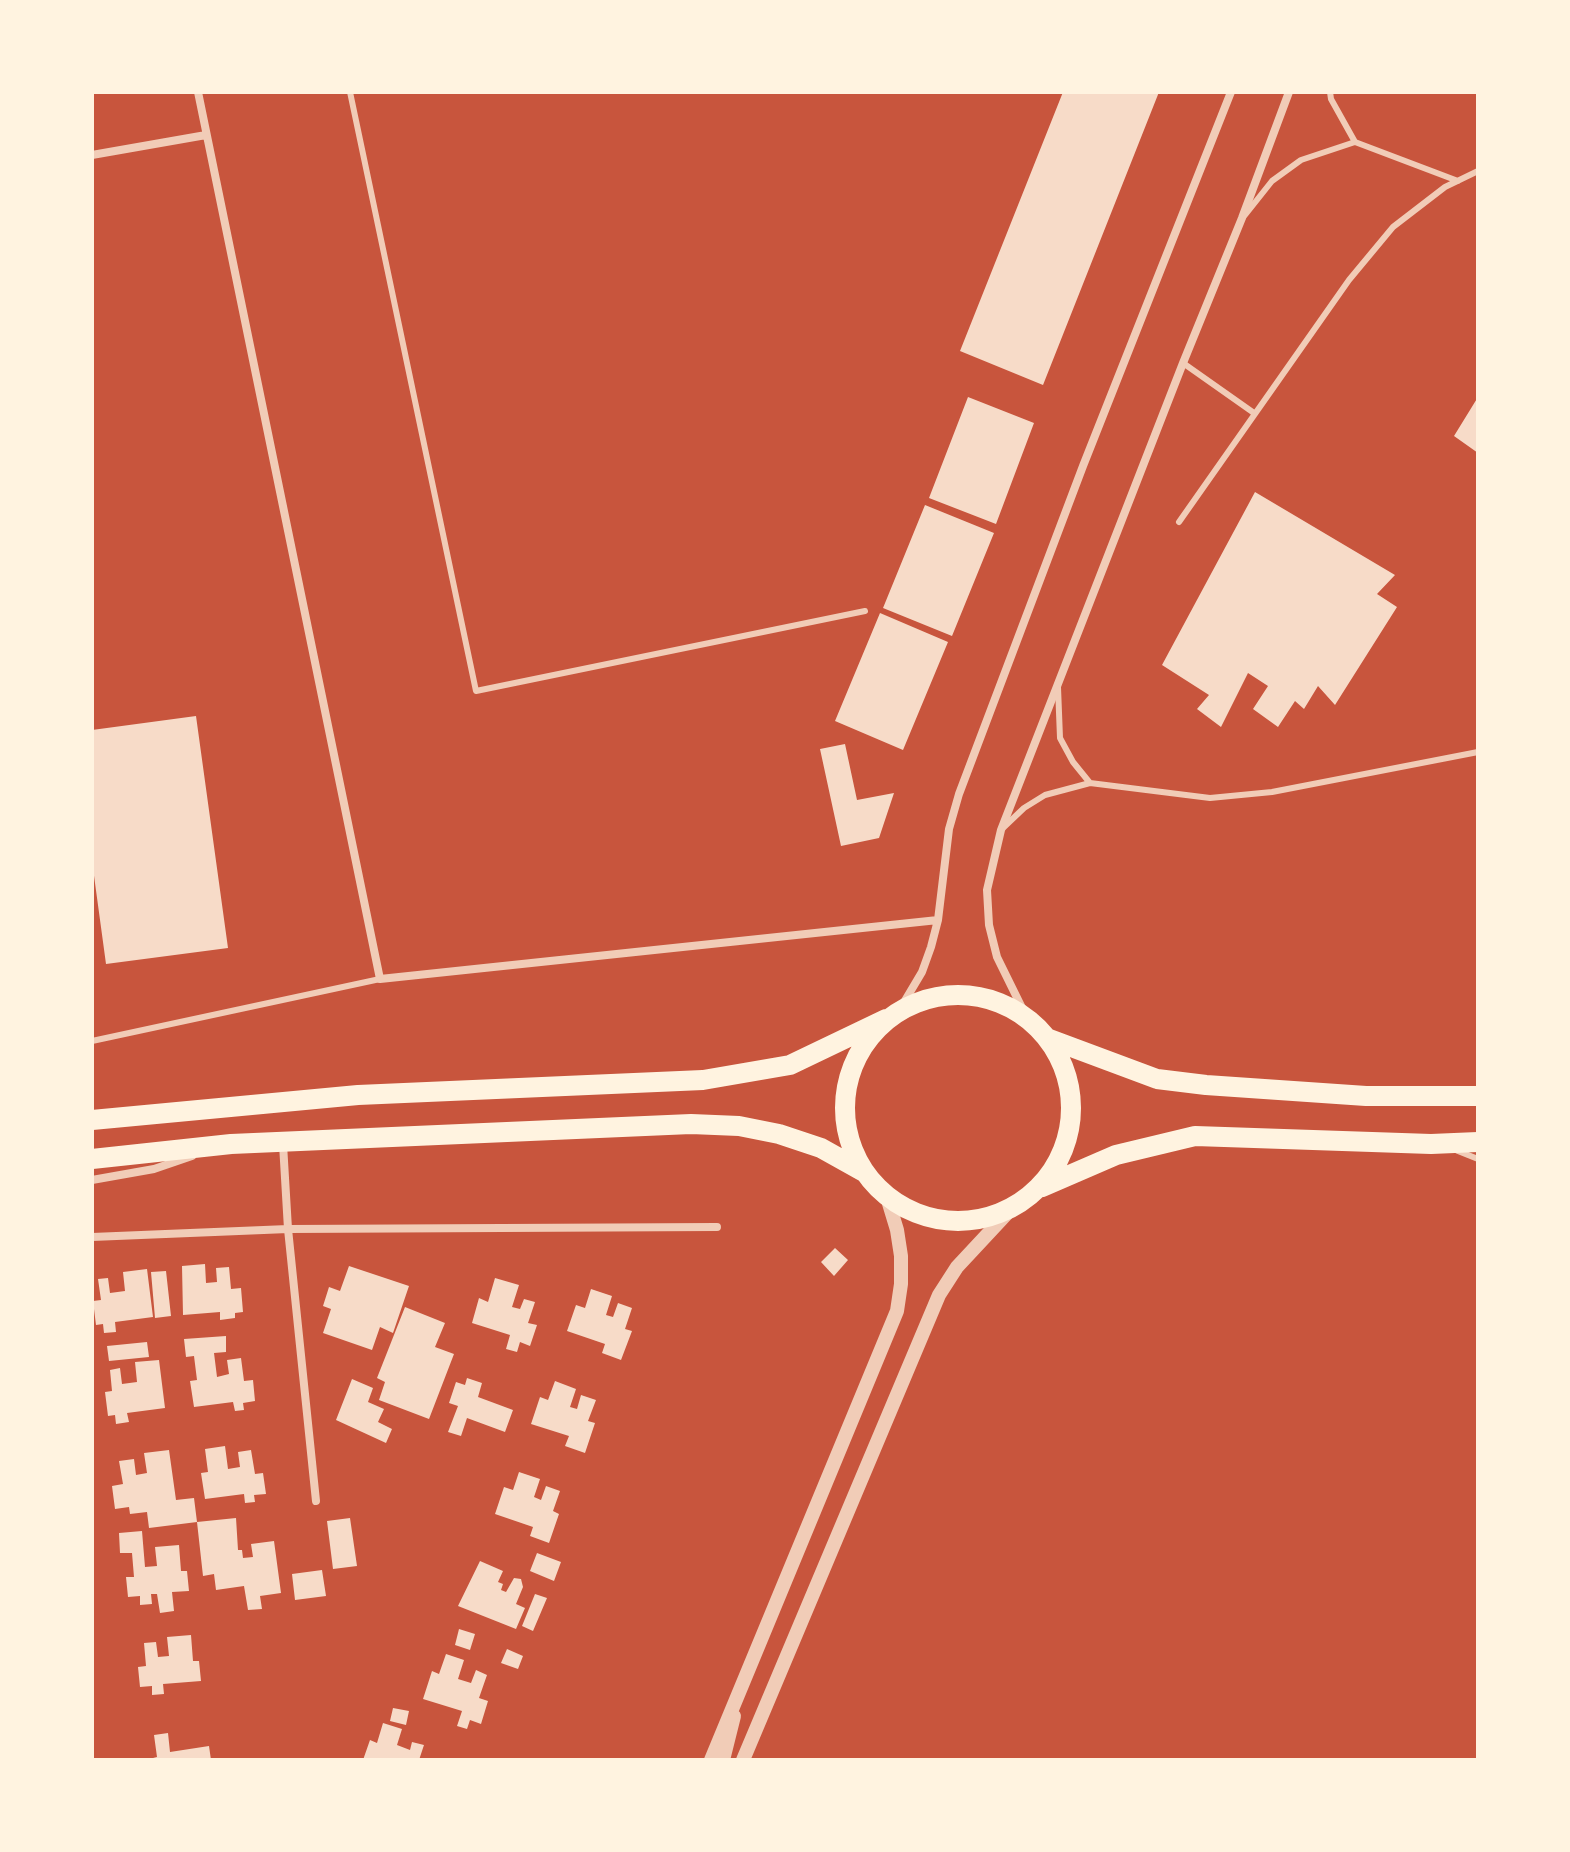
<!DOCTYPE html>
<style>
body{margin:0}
#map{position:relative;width:1570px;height:1852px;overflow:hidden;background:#c8553d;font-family:"IBM Plex Sans",sans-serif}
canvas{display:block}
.frame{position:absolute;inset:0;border:94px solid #fff3e0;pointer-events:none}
</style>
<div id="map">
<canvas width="1570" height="1852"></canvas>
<div class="frame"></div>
</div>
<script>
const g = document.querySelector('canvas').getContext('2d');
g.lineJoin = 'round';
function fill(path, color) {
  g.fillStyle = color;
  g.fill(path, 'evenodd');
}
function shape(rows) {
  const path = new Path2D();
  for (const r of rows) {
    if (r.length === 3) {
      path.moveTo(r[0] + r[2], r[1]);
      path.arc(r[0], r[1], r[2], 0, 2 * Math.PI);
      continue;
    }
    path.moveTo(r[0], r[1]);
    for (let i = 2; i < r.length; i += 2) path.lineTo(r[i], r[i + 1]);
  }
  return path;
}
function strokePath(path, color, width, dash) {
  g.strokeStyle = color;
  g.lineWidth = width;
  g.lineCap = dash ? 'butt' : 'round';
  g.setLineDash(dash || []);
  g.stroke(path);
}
fill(shape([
 [1063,92,1159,92,1043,385,960,351],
 [968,397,1034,423,996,524,929,498],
 [1478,397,1478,453,1454,436],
 [1255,492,1395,575,1377,594,1397,607,1335,705,1318,686,1304,709,1295,701,1278,727,1253,709,1268,686,1248,673,1221,727,1197,709,1209,695,1162,665],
 [925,505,994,533,952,636,883,608],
 [880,613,948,642,903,750,835,721],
 [196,716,228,948,106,964,92,861,92,730],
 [845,744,857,800,894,793,879,838,841,846,820,749],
 [835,1248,848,1260,834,1276,821,1262],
 [205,1264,206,1283,217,1282,216,1268,229,1267,231,1289,241,1288,243,1312,235,1313,235,1318,220,1320,220,1312,183,1315,182,1266],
 [349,1266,409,1286,393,1333,380,1327,372,1350,323,1333,331,1309,323,1306,329,1287,340,1291],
 [147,1269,153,1317,115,1322,116,1332,104,1333,103,1324,96,1325,93,1301,101,1300,98,1279,108,1278,110,1293,125,1291,123,1272],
 [166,1271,171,1316,155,1318,151,1272],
 [495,1278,519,1285,512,1307,520,1309,524,1299,535,1302,528,1323,537,1325,530,1346,520,1342,517,1352,506,1349,510,1335,472,1323,479,1298,488,1302],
 [591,1289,612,1296,606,1315,613,1317,618,1303,632,1308,625,1329,632,1331,621,1360,602,1353,605,1344,567,1331,576,1305,585,1308],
 [405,1307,445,1323,435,1347,454,1354,429,1419,379,1400,385,1382,377,1378],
 [226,1336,226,1352,214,1353,217,1377,229,1374,227,1360,241,1358,244,1381,253,1380,255,1401,243,1403,244,1410,235,1411,233,1402,194,1407,190,1381,197,1380,194,1356,186,1357,184,1339],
 [147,1342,149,1357,109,1361,107,1346],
 [159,1360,165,1408,127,1413,129,1422,116,1424,115,1415,108,1416,105,1392,112,1391,110,1370,120,1368,122,1384,137,1382,135,1362],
 [467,1378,482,1383,478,1397,513,1410,505,1432,467,1418,461,1436,448,1432,458,1406,449,1403,456,1382,465,1385],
 [352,1379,373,1388,368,1402,384,1409,378,1422,392,1429,386,1443,336,1420],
 [555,1381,576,1389,570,1407,577,1409,581,1395,596,1400,588,1421,595,1423,585,1453,565,1446,569,1436,531,1424,540,1397,548,1400],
 [225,1446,228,1469,240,1467,238,1452,251,1450,255,1474,263,1473,266,1494,254,1495,255,1502,245,1503,244,1494,205,1499,201,1473,208,1472,205,1449],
 [169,1450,176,1500,194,1498,197,1522,236,1518,238,1550,242,1550,243,1558,253,1557,251,1544,274,1541,281,1593,260,1596,262,1609,248,1610,244,1586,216,1590,214,1574,203,1576,197,1522,149,1528,147,1512,130,1514,129,1507,115,1509,112,1486,123,1484,119,1461,134,1459,136,1475,147,1473,144,1453],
 [519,1472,540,1479,534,1497,541,1500,546,1486,560,1491,553,1511,559,1514,549,1543,530,1536,533,1527,495,1514,504,1487,513,1490],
 [350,1518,357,1566,333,1569,327,1521],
 [142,1531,145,1567,157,1566,155,1547,179,1545,181,1571,187,1571,189,1591,172,1592,174,1611,160,1613,157,1594,151,1594,152,1604,140,1605,140,1596,128,1597,126,1577,134,1577,132,1553,120,1553,119,1533],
 [537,1553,561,1562,554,1581,530,1571],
 [480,1561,503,1571,498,1582,503,1584,501,1590,506,1592,514,1578,521,1579,523,1587,516,1604,525,1608,516,1629,458,1606],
 [322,1570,326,1596,295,1600,292,1574],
 [535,1594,547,1598,533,1631,522,1626],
 [459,1629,475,1634,470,1650,455,1645],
 [191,1635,193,1661,199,1661,201,1681,163,1684,164,1694,152,1695,152,1686,140,1687,138,1667,146,1666,144,1643,156,1642,158,1657,169,1656,167,1637],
 [507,1649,523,1656,518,1669,501,1663],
 [446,1654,464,1660,458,1679,471,1683,476,1670,487,1675,479,1698,488,1701,481,1724,470,1720,467,1729,457,1726,462,1711,423,1699,432,1671,439,1674],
 [393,1708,409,1711,406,1725,390,1721],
 [383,1723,402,1729,397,1745,410,1750,412,1742,424,1745,419,1760,363,1760,370,1740,377,1743],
 [168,1733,170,1752,209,1746,211,1760,145,1760,157,1757,154,1735]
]), '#f7dbc8');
strokePath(shape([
 [350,92,476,691,865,611],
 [1330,92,1331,99,1355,142],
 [1245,215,1272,181,1301,160,1355,142,1458,181],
 [1183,363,1254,413],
 [1179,522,1349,280,1393,227,1445,187,1478,171],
 [1058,687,1060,738,1073,762,1090,783],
 [1004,827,1024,808,1045,795,1090,783,1210,798,1272,792,1478,752],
 [92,1041,380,979],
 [1458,1151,1478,1159]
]), '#f1ccb7', 6);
strokePath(shape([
 [198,92,380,979,938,920],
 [92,155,206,135],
 [900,1009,922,972,931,947,938,920,949,829,959,794,1083,466,1231,92],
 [1027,1018,997,957,989,925,987,890,1001,830,1183,363,1242,218,1289,92],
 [283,1144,288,1229,316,1501],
 [92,1180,154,1169,192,1156],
 [92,1237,288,1229,717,1227]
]), '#f1ccb7', 8);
strokePath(shape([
 [711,1760,897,1311,901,1284,901,1256,897,1230,887,1197],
 [723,1760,734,1716],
 [743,1760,939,1295,957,1267,1012,1208]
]), '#f1ccb7', 14);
strokePath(shape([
 [958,1108,113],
 [1047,1038,1157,1079,1206,1085,1366,1096,1478,1096],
 [92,1120,358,1095,703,1080,790,1065,886,1019],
 [92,1159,231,1144,691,1124,739,1126,779,1134,821,1148,864,1172],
 [1042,1187,1116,1155,1195,1136,1431,1144,1478,1142]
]), '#fff3e0', 20);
</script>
